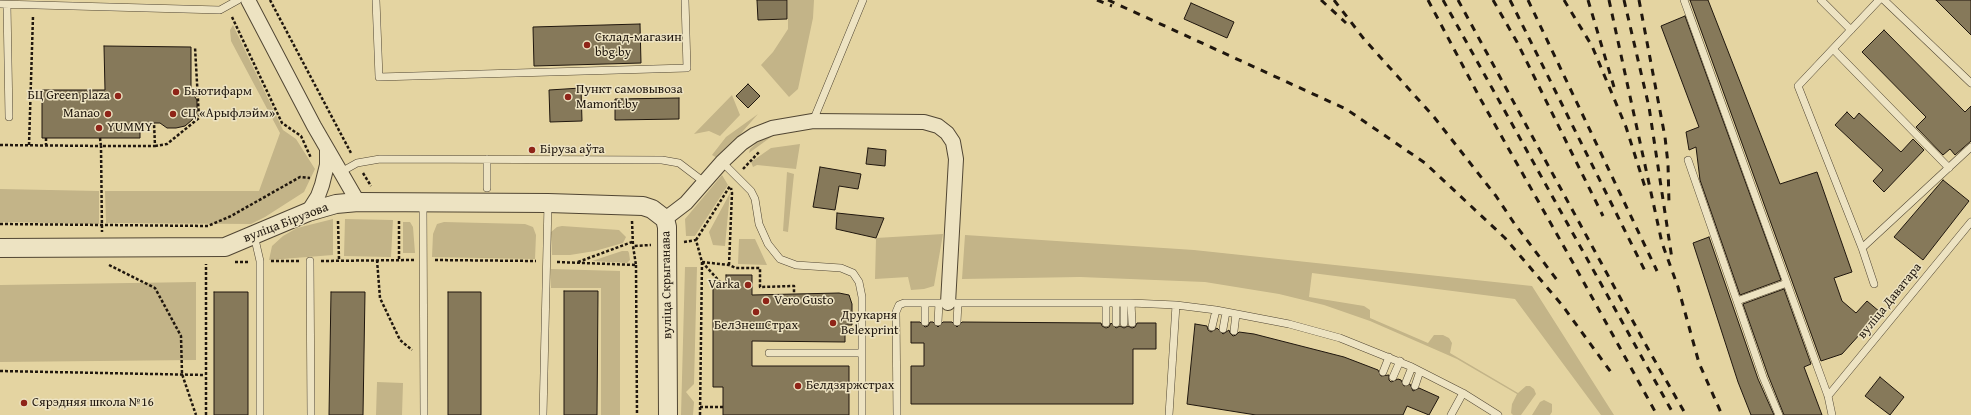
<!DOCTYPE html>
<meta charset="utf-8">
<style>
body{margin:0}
canvas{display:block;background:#e4d4a1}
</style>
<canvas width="1971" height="415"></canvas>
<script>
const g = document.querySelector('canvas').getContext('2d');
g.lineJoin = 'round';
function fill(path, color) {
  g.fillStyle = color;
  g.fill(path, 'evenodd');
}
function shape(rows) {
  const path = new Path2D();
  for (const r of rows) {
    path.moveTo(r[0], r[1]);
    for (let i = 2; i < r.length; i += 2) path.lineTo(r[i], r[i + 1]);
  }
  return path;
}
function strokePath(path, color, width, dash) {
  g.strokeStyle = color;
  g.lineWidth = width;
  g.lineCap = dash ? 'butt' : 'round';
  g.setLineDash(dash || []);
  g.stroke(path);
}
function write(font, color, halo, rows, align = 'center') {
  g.font = font + ' "Gentium Book Plus",serif';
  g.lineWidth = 3;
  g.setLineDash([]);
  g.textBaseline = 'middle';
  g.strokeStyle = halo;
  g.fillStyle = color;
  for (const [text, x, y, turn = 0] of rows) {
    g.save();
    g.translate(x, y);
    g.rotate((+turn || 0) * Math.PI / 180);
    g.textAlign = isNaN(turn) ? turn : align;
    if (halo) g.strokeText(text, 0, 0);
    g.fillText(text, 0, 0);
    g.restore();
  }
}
fill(shape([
 [788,0,814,0,813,18,798,89,789,97,761,65,773,52,788,29],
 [233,25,283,130,296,139,315,169,304,192,265,217,251,224,106,223,105,191,259,191,280,133,231,41,230,30],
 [732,95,740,115,720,136,709,131,694,134],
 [758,114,722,155,717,158,712,155,726,137],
 [765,136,771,137,749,153,750,149],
 [800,144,796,169,757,165,753,167,751,162,771,148],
 [787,172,794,174,788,232,783,231],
 [722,175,728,185,695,236,686,236,685,219],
 [0,189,99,191,99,224,0,222],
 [730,193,725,246,713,245,709,232],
 [333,219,333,255,269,260,272,246,283,236,297,228],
 [345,219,393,220,391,257,344,256],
 [403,222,410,222,413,227,415,253,403,253],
 [444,222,525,224,533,227,536,235,535,259,432,257,433,234,437,224],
 [562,226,619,230,626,237,623,243,595,251,570,255,552,255,551,232,557,227],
 [943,234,934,286,924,289,911,290,908,277,875,279,876,238],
 [965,235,1194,250,1532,286,1614,415,1601,415,1515,299,1312,273,1309,297,1364,306,1370,310,1370,318,1428,343,1434,335,1443,335,1449,338,1452,343,1450,353,1518,393,1526,386,1530,386,1534,389,1536,394,1521,415,1513,415,1511,413,1512,404,1517,394,1457,359,1370,321,1324,305,1279,294,1205,282,1080,277,962,279],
 [739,239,755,239,767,265,738,264],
 [622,251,628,251,629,253,630,260,627,263,592,261],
 [685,267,697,267,694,384,686,392,694,402,693,415,681,415],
 [551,269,620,271,620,415,601,415,601,288,551,288],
 [196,282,196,360,0,362,0,285],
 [377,382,403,383,402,415,376,415],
 [1544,400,1552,404,1552,412,1550,415,1532,415,1540,402]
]), '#c3b488');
const building = shape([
 [757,0,787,0,787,19,758,20,757,0],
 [1690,0,1708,0,1780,184,1817,172,1852,272,1834,278,1842,301,1856,313,1867,301,1880,312,1842,354,1821,361,1690,0],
 [1936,0,1971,0,1971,35,1936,0],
 [1191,3,1234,22,1227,38,1184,19,1191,3],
 [1685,16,1781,280,1740,295,1700,180,1696,147,1689,150,1686,132,1699,127,1661,26,1685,16],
 [640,24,641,63,534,66,533,27,640,24],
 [1884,30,1965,112,1971,106,1971,141,1955,155,1950,149,1943,155,1916,127,1926,117,1862,52,1884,30],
 [104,46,191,47,191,91,197,100,197,112,192,120,185,126,176,128,167,128,160,123,140,123,140,138,42,138,42,90,105,90,104,46],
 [748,84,760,96,748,108,736,96,748,84],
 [581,88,582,121,550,122,549,90,581,88],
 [679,98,679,119,615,120,615,99,679,98],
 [1847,112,1854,119,1859,113,1901,152,1913,139,1924,150,1884,192,1873,181,1883,170,1835,125,1847,112],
 [868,148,886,150,885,166,866,164,868,148],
 [820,167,861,174,858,189,839,186,835,210,813,207,820,167],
 [1943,180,1969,201,1923,260,1894,237,1943,180],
 [837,213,884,218,876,238,836,229,837,213],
 [1709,237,1758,379,1774,415,1751,415,1738,382,1693,243,1709,237],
 [726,275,752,275,752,295,839,293,849,295,852,304,852,325,845,325,845,342,752,341,752,366,849,366,849,415,723,415,723,387,713,387,713,283,726,284,726,275],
 [1784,289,1811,364,1804,367,1822,415,1784,415,1768,375,1743,304,1784,289],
 [564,291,598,291,597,415,564,415,564,291],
 [214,292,248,292,248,415,214,415,214,292],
 [331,292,365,292,363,415,329,415,331,292],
 [448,292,481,292,481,415,448,415,448,292],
 [911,322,920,322,925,327,928,326,930,322,933,322,938,327,943,322,952,322,957,327,962,322,1101,323,1102,326,1106,328,1109,327,1111,323,1116,328,1120,326,1124,328,1128,326,1132,328,1135,327,1137,323,1156,323,1156,349,1133,349,1133,404,911,404,911,366,924,366,924,343,911,343,911,322],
 [1195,324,1207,326,1208,330,1211,332,1217,328,1223,334,1229,330,1230,333,1233,336,1236,335,1239,332,1254,334,1344,357,1378,370,1381,376,1389,375,1389,380,1391,382,1398,379,1401,380,1404,386,1410,384,1413,391,1419,388,1439,397,1429,415,1407,406,1403,415,1256,415,1187,404,1195,324],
 [1880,377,1904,397,1890,415,1865,396,1880,377]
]);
fill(building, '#86795a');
strokePath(building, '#20170e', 1);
const service = shape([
 [376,0,379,77,687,68,685,0],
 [1684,0,1828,396,1832,415],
 [1821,0,1851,30],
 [1884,0,1971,83],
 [0,4,220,10,238,0],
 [7,5,9,117],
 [1833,49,1949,168],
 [813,121,863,0],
 [487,159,487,188],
 [1688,160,1737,301,1787,283],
 [722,162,751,191,755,199,759,224,768,244,780,259,796,265,841,268,853,273,859,282,862,297,862,415],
 [341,172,357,163,380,159,662,160,679,163,704,182],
 [423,203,424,415],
 [254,235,260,261,260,415],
 [1862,248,1971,147],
 [310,261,311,415],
 [1874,284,1862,248,1798,86,1879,0],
 [1737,301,1763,377,1779,415],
 [925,303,925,322],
 [1131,303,1132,323],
 [1106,304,1106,323],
 [1116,304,1116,323],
 [938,322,939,303],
 [957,322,958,303],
 [1124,323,1124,303],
 [1212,327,1216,310],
 [1223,329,1226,312],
 [1234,331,1236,314],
 [769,353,862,353],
 [1383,372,1389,357],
 [1393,377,1400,361],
 [1406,382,1412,367],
 [1415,386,1420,371],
 [1828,396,1971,222],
 [543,415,548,203],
 [897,415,896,312,899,305,904,303,1131,303,1176,305,1216,310,1289,324,1340,338,1412,367,1463,393,1498,415],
 [1169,415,1176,305],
 [1451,415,1463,393]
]);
const minor = shape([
 [248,0,314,126,358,202],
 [308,212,318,196,322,185,327,165,327,150],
 [665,219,686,203,722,162,742,143,754,135,772,128,813,121,924,122,938,126,947,133,953,142,956,159,948,303]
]);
const tertiary = shape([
 [0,248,225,247,308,212,336,204,358,202,548,203,643,206,652,209,665,219,667,227,668,415]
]);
strokePath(service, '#514633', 8);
strokePath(minor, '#514633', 16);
strokePath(tertiary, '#514633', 20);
strokePath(shape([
 [270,0,351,153],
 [232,17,282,123,301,136,311,158],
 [46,138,46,145],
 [100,138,101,146,155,146,154,123],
 [0,145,101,146,102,232],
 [29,145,33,16],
 [155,146,167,144,199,118,195,47],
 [743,169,760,151],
 [363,173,371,186],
 [338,221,339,260],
 [399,221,399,260],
 [632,221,633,246],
 [0,224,208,226,231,216,300,177,310,178],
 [696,240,730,186],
 [684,242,696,240,702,262,700,415],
 [377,260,380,298,400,340,412,350],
 [435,260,536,261],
 [271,261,300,261],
 [321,261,414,260],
 [235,262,250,262],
 [557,262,636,265,633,246,651,245],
 [578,262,632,242],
 [702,262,729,265,736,268,760,268,760,287,794,286,794,294],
 [702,262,721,283],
 [109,265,155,288,181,336,182,374,196,415],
 [636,265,637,415],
 [729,265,732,193,731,188],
 [0,371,205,375],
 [700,407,723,407],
 [206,415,206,264]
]), '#20170e', 2.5, [3, 2]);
strokePath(service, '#ede3c2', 7);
strokePath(minor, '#ede3c2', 14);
strokePath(tertiary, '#ede3c2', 18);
strokePath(shape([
 [1097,0,1112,6],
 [1108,0,1346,109,1425,163,1505,238,1562,305,1613,375],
 [1321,0,1346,23],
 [1334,0,1364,39,1434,117,1496,196,1514,223,1557,280],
 [1428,0,1481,100,1572,261,1657,415],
 [1443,0,1674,415],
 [1458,0,1647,347,1686,415],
 [1493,0,1517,42,1603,216],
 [1510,0,1647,275],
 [1528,0,1657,271],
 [1564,0,1592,46,1626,127,1645,187],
 [1588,0,1614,87],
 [1609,0,1662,243,1678,287,1699,363,1722,415],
 [1624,0,1649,107,1672,259],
 [1639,0,1665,137,1668,164,1669,204]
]), '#20170e', 3, [7, 7]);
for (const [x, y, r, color] of [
 [587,45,4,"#8f2418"],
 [176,92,4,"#8f2418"],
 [118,96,4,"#8f2418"],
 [568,97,4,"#8f2418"],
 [108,114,4,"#8f2418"],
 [173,114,4,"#8f2418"],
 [99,128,4,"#8f2418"],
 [532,150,4,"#8f2418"],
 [748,285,4,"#8f2418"],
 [766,301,4,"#8f2418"],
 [756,312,4,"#8f2418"],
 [833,323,4,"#8f2418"],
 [798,386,4,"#8f2418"],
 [24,403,4,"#8f2418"]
]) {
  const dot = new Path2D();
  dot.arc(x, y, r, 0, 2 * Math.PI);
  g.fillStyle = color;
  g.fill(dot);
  strokePath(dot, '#ede3c2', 1.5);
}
write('13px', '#20170e', '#ede3c2', [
 ["Склад-магазин",595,38],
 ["bbg.by",595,53],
 ["Пункт самовывоза",576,90],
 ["Mamont.by",576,105],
 ["Бьютифарм",184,92],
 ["БЦ Green plaza",110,96,"right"],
 ["Manao",100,114,"right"],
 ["СЦ «Арыфлэйм»",181,114],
 ["YUMMY",107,128],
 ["Біруза аўта",540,150],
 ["Varka",740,285,"right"],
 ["Vero Gusto",774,301],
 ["Друкарня",841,316],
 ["Belexprint",841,331],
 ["БелЗнешСтрах",756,326,"center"],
 ["Белдзяржстрах",806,386],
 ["Сярэдняя школа №16",32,403]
], 'left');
write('13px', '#20170e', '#ede3c2', [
 ["вуліца Бірузова",286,223,-21],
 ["вуліца Скрыганава",667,285,-91],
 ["вуліца Даватара",1890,301,-51]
]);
</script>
